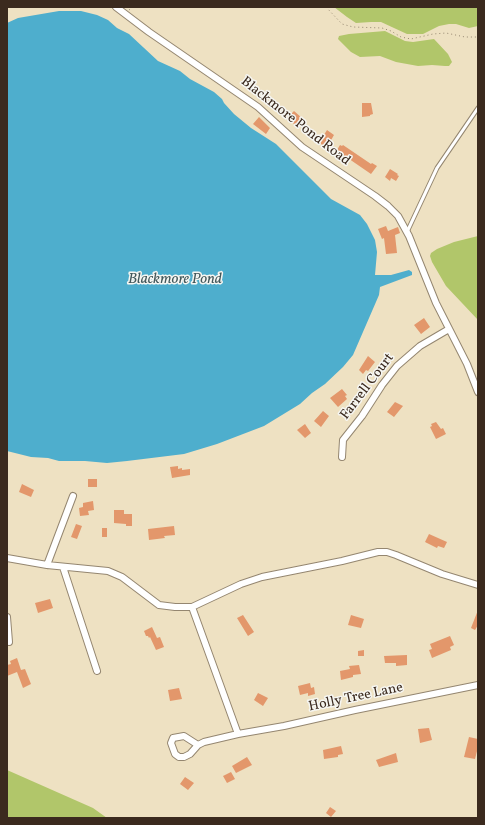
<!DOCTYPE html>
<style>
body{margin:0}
#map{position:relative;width:485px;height:825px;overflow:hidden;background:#eee1c2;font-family:Vollkorn,serif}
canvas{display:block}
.frame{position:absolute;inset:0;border:8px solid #3b2a1e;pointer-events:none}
</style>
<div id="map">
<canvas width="485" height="825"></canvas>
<div class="frame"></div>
</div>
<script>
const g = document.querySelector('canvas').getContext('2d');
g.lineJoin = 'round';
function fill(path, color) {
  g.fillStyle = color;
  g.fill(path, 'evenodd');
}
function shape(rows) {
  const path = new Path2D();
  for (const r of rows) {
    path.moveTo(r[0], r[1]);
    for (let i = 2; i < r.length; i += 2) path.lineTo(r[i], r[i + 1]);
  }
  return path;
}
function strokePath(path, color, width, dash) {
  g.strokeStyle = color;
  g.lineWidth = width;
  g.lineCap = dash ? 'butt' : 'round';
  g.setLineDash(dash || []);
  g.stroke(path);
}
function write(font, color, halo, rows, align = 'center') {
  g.font = font + ' Vollkorn,serif';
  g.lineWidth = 3;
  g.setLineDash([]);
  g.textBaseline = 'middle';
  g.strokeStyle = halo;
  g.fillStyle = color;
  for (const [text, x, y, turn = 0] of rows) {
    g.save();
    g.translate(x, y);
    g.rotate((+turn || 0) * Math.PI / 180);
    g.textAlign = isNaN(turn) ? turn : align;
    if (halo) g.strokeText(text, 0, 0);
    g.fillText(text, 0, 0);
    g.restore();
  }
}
fill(shape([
 [334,7,478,7,478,26,469,28,456,24,449,24,439,26,423,34,407,34,381,22,371,22,356,23,347,17],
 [385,31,405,41,413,42,434,39,448,54,452,62,449,66,445,66,432,65,418,66,396,62,380,56,360,57,351,52,338,39,339,36,349,34],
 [478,236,478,320,446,286,432,262,430,256,431,253,437,249,454,242],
 [7,770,93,808,107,818,7,818]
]), '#b1c66a');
fill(shape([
 [59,11,81,11,97,15,108,20,117,28,129,34,158,61,180,71,190,79,214,92,222,99,224,103,234,114,251,128,276,144,331,199,360,215,367,224,375,240,377,252,375,275,391,275,409,270,412,272,412,275,380,287,379,295,353,355,343,367,325,384,312,393,300,404,264,426,217,444,184,454,127,461,107,463,85,461,59,461,48,458,31,457,7,451,7,23,18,18]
]), '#4eaecd');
fill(shape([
 [362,103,371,103,373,114,370,115,370,116,362,117],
 [294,111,302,118,295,125,287,118],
 [259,117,270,128,266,134,253,124],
 [327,130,334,135,330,142,327,141,324,146,319,143],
 [340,145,342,146,343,145,371,164,372,163,377,166,371,174,339,152,339,151,337,150],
 [390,169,398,174,397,175,399,176,396,181,391,178,390,181,385,177],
 [386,226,388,231,398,227,400,233,395,235,397,253,386,254,384,238,382,239,378,229],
 [424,318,430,327,421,334,414,325],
 [368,356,375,362,368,371,366,370,363,374,359,370],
 [342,389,347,395,345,396,347,399,338,407,330,398],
 [395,402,403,406,394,417,387,412],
 [323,411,329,416,321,427,314,421],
 [436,422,441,429,443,428,446,434,436,439,430,427,432,426,431,424],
 [305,424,311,433,305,438,297,430],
 [178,466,178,469,182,468,182,470,190,469,190,475,172,478,170,467],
 [88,479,97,479,97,487,88,487],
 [22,484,34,490,31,497,19,492],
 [93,501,94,510,88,511,89,515,80,516,79,508,83,507,83,503],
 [114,510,124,510,124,514,132,514,132,526,126,526,126,524,114,523],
 [76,524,82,526,77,539,71,537],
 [174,526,175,535,164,536,165,538,149,540,148,529],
 [102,528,107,528,107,537,102,537],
 [429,534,447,542,444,548,438,546,437,548,425,542],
 [50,599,53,608,38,613,35,603],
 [478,610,478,625,475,630,471,628],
 [243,615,254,632,248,636,237,618],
 [351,615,364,619,361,628,348,625],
 [152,627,157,638,160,637,164,647,156,650,150,637,149,638,148,636,146,636,144,631],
 [450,636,454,645,450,647,451,650,432,658,429,650,432,649,430,644],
 [364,650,364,656,358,656,358,651],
 [407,655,407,665,396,666,396,663,385,663,384,656],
 [17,658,21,670,25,669,31,684,23,688,17,672,7,676,7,665,11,664,10,661],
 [359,665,361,674,353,675,353,677,341,680,340,671,350,669,349,666],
 [310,683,311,688,314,687,315,694,308,696,308,693,300,695,298,686],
 [179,688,182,699,170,701,168,690],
 [258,693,268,698,263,706,254,700],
 [429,728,432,740,420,743,418,729],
 [469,737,478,739,478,747,475,759,464,757],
 [341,746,343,754,338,755,338,757,324,759,323,750],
 [396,753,398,762,379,767,376,760],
 [247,757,252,765,236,773,232,766],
 [231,772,235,779,227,783,223,776],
 [185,777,194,783,188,790,180,784],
 [330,807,336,811,331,817,326,813]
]), '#e3976b');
const service = shape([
 [407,232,437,168,478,108]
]);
const minor = shape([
 [116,7,149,32,258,107,302,147,375,196,388,206,398,216,409,236,436,303,467,364,478,392],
 [342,457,343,440,362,416,382,385,397,366,420,346,449,329],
 [7,558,47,565,108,571,122,577,159,605,175,607,192,607,241,584,262,577,342,561,378,552,387,552,396,555,442,574,478,585],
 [47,565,73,496],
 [63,567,97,671],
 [192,607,238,734],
 [7,617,9,642],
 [198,745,184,736,173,738,171,743,175,754,179,757,184,757,190,754,198,745,204,742,238,734,284,726,355,710,478,685]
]);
strokePath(service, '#948670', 5);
strokePath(minor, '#948670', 8);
strokePath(shape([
 [326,7,342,24,353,27,382,28,391,31,401,37,411,39,433,34,446,33,465,37,478,37],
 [129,10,133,7]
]), '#948670', 1, [1, 3]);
strokePath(service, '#fff', 3);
strokePath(minor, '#fff', 6);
write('14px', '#3b2a1e', '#f6f6f2', [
 ["Blackmore Pond Road",295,122,38],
 ["Farrell Court",368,387,-53],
 ["Holly Tree Lane",356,698,-12]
]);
write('italic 15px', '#42585b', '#f6f6f2', [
 ["Blackmore Pond",175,280]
]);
</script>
